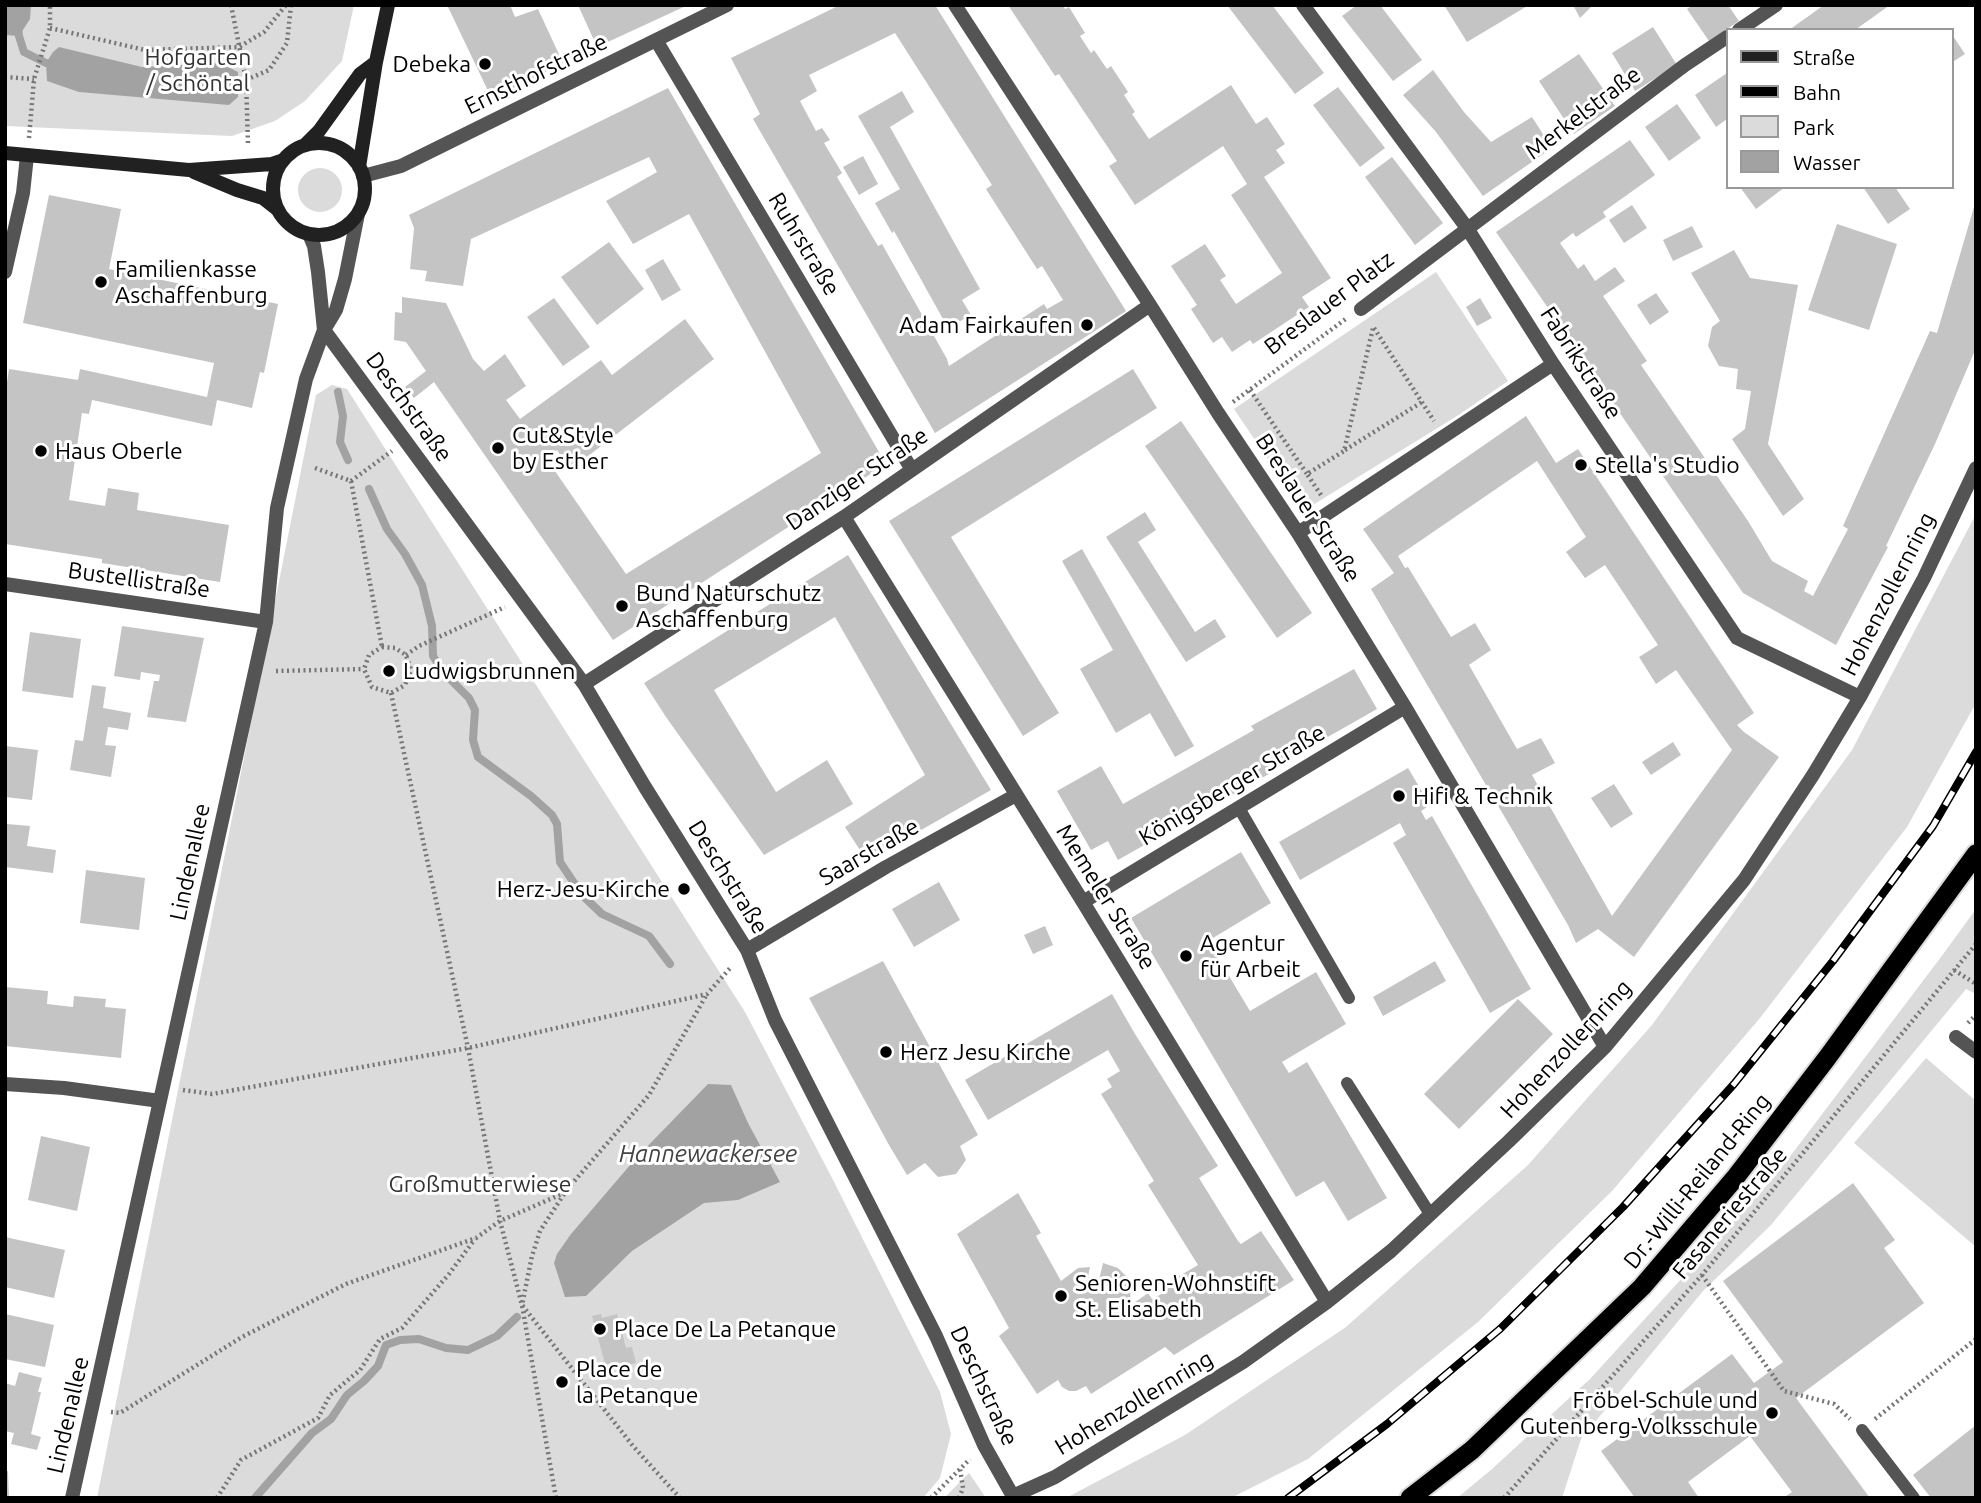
<!DOCTYPE html>
<meta charset="utf-8">
<style>
body{margin:0}
#map{position:relative;width:1981px;height:1503px;overflow:hidden;background:#fff;font-family:Ubuntu,sans-serif}
canvas{display:block}
.frame{position:absolute;inset:0;border:7px solid #000;pointer-events:none}
.legend{position:absolute;left:1726px;top:28px;width:228px;height:161px;box-sizing:border-box;background:#fff;border:2px solid #999;margin:0;padding:9px 12px;list-style:none;font-size:21px;color:#000}
.legend li{display:flex;align-items:center;gap:14px;height:35px}
.legend b{width:35px;border:2px solid #999}
</style>
<div id="map">
<canvas width="1981" height="1503"></canvas>
<div class="frame"></div>
<ul class="legend">
<li><b style="height:9px;background:#212121"></b>Straße</li>
<li><b style="height:9px;background:#000"></b>Bahn</li>
<li><b style="height:19px;background:#dbdbdb"></b>Park</li>
<li><b style="height:19px;background:#a2a2a2"></b>Wasser</li>
</ul>
</div>
<script>
const g = document.querySelector('canvas').getContext('2d');
g.lineJoin = 'round';
function fill(path, color) {
  g.fillStyle = color;
  g.fill(path, 'evenodd');
}
function shape(rows) {
  const path = new Path2D();
  for (const r of rows) {
    if (r.length === 3) {
      path.moveTo(r[0] + r[2], r[1]);
      path.arc(r[0], r[1], r[2], 0, 2 * Math.PI);
      continue;
    }
    path.moveTo(r[0], r[1]);
    for (let i = 2; i < r.length; i += 2) path.lineTo(r[i], r[i + 1]);
  }
  return path;
}
function strokePath(path, color, width, dash) {
  g.strokeStyle = color;
  g.lineWidth = width;
  g.lineCap = dash ? 'butt' : 'round';
  g.setLineDash(dash || []);
  g.stroke(path);
}
function write(font, color, halo, rows, align = 'center') {
  g.font = font + ' Ubuntu,sans-serif';
  g.lineWidth = 6;
  g.setLineDash([]);
  g.textBaseline = 'middle';
  g.strokeStyle = halo;
  g.fillStyle = color;
  for (const [text, x, y, turn = 0] of rows) {
    g.save();
    g.translate(x, y);
    g.rotate((+turn || 0) * Math.PI / 180);
    g.textAlign = isNaN(turn) ? turn : align;
    if (halo) g.strokeText(text, 0, 0);
    g.fillText(text, 0, 0);
    g.restore();
  }
}
fill(shape([
 [5,5,354,5,342,61,305,101,275,121,232,136,5,126],
 [320,190,22],
 [1436,272,1508,381,1457,416,1303,511,1234,409],
 [332,385,347,389,745,1012,831,1176,940,1392,951,1434,940,1478,923,1498,97,1498,316,395],
 [1976,514,1976,703,1907,827,1760,1018,1612,1191,1478,1322,1308,1459,1231,1498,1066,1498,1185,1435,1346,1327,1528,1165,1652,1025,1852,750],
 [1976,909,1976,994,1966,989,1771,1225,1703,1291,1581,1439,1562,1498,1457,1498,1492,1469,1590,1379,1776,1175,1941,957],
 [1926,1058,1976,1101,1976,1247,1854,1143],
 [969,1473,986,1498,944,1498]
]), '#dbdbdb');
fill(shape([
 [5,5,31,5,30,19,19,36,5,35],
 [59,47,142,67,220,63,238,72,238,97,229,105,79,92,47,81,46,63,53,52],
 [708,1084,731,1085,748,1123,780,1182,738,1200,704,1203,632,1251,586,1296,565,1297,554,1263,557,1254,571,1234,637,1157]
]), '#a2a2a2');
strokePath(shape([
 [16,5,19,36,24,52,46,63,54,64],
 [338,392,343,416,340,442,348,460],
 [369,489,387,529,405,554,422,585,432,626,433,656,443,672,469,698,475,710,473,740,478,757,531,796,552,815,557,824,560,862,582,895,602,914,649,936,670,964],
 [255,1498,312,1433,331,1419,347,1395,364,1381,378,1366,386,1345,400,1340,419,1339,446,1348,468,1350,497,1336,517,1317]
]), '#a2a2a2', 8);
fill(shape([
 [447,5,510,5,515,17,538,9,563,63,492,99],
 [578,5,688,5,597,47],
 [840,5,935,5,1126,311,935,433,753,119,760,114,731,58],
 [895,33,992,185,986,189,1037,269,1042,266,1063,300,1047,309,1044,304,949,366,947,359,882,244,878,246,837,177,842,173,824,143,830,140,822,128,816,131,800,101,817,91,809,75],
 [1008,5,1063,5,1065,9,1069,7,1085,33,1080,36,1091,53,1094,50,1107,69,1111,66,1128,92,1124,95,1135,112,1132,114,1149,139,1231,85,1256,124,1267,117,1285,144,1276,150,1285,163,1264,177,1331,278,1302,297,1309,307,1253,344,1250,340,1232,352,1222,337,1213,343,1191,309,1197,305,1171,266,1205,244,1226,276,1220,280,1236,304,1282,273,1231,195,1247,184,1223,146,1135,205,1109,166,1117,161,1059,74,1055,76],
 [1227,5,1272,5,1324,73,1295,94],
 [1357,5,1380,5,1422,60,1393,81,1342,16],
 [1444,5,1529,5,1467,42],
 [1573,5,1593,5,1580,18],
 [1693,5,1728,5,1739,21,1709,41,1687,9],
 [1824,5,1890,5,1855,30,1789,30],
 [1653,27,1677,65,1635,91,1612,53],
 [1951,33,1965,54,1951,63],
 [1579,54,1615,106,1574,134,1539,81],
 [1433,70,1464,112,1491,142,1532,117,1552,148,1483,196,1436,132,1403,95],
 [1727,73,1727,119,1716,127,1695,95],
 [1338,87,1385,148,1360,167,1313,105],
 [668,88,886,464,613,640,434,382,414,398,405,387,426,371,406,342,394,340,395,312,402,313,402,297,446,303,473,359,484,371,505,354,526,386,506,400,520,419,601,360,612,375,685,319,714,359,570,470,557,450,546,458,626,574,821,453,689,214,633,244,606,201,657,172,649,157,471,239,463,286,425,281,427,271,410,269,414,228,409,215],
 [902,91,914,112,890,127,980,289,962,300,971,315,948,328,894,231,892,233,875,203,900,189,858,116],
 [1677,104,1701,138,1669,161,1645,127],
 [1630,140,1655,175,1603,212,1606,217,1576,237,1573,233,1560,243,1578,269,1584,264,1595,281,1615,267,1625,281,1603,296,1647,361,1641,365,1748,521,1772,561,1808,581,1804,591,1813,596,1848,529,1843,526,1930,331,1937,333,1976,200,1976,348,1935,444,1886,546,1888,547,1836,645,1743,593,1496,232],
 [863,156,878,184,859,195,843,167],
 [1392,157,1443,223,1415,245,1365,177],
 [1740,187,1785,187,1756,209],
 [1863,187,1895,187,1910,209,1888,224],
 [49,195,121,209,109,269,278,304,264,373,260,372,252,408,217,400,212,426,92,400,89,414,82,413,69,500,105,506,108,488,139,493,137,510,229,525,220,582,102,563,102,559,5,544,5,396,9,369,78,380,80,369,207,397,214,363,23,323],
 [1632,205,1647,228,1624,243,1609,220],
 [1837,224,1897,244,1869,330,1808,310],
 [1692,226,1703,247,1673,261,1663,240],
 [609,242,644,289,597,325,561,277],
 [1734,250,1750,278,1798,285,1768,444,1804,499,1783,516,1732,439,1745,429,1751,391,1736,389,1738,369,1719,366,1708,346,1712,327,1720,321,1691,273],
 [663,259,681,290,662,301,645,270],
 [1656,293,1669,312,1650,325,1637,305],
 [554,298,590,347,563,366,527,317],
 [1480,298,1492,318,1477,326,1466,307],
 [1133,369,1157,408,951,537,1059,713,1023,736,889,521],
 [1526,416,1556,463,1578,449,1754,713,1737,725,1744,732,1779,757,1634,957,1598,929,1576,943,1568,925,1371,589,1394,573,1363,529],
 [1537,461,1586,537,1566,552,1585,578,1605,565,1658,645,1639,657,1656,684,1676,670,1732,750,1612,916,1532,775,1555,763,1541,738,1517,749,1469,665,1491,650,1475,623,1451,637,1408,567,1405,568,1398,556],
 [1181,421,1312,613,1277,638,1145,446],
 [1145,512,1156,530,1138,542,1195,632,1215,619,1226,637,1186,662,1106,537],
 [1082,549,1194,746,1175,757,1150,713,1116,733,1080,669,1113,650,1062,561],
 [848,555,991,790,867,861,845,827,925,775,835,617,714,690,776,792,827,760,853,804,764,855,666,717,644,683],
 [122,626,204,638,186,722,147,717,154,681,159,681,160,675,141,672,140,680,114,676],
 [30,632,81,639,73,698,22,691],
 [1354,669,1377,709,1275,767,1276,770,1118,860,1108,841,1091,850,1057,791,1101,766,1123,804,1254,730,1251,726],
 [92,685,106,687,103,708,131,713,128,730,108,727,105,745,116,746,111,777,70,770,75,740,83,741],
 [1673,742,1681,755,1651,775,1642,762],
 [5,746,38,750,32,800,5,797],
 [1408,768,1430,805,1421,811,1426,820,1432,816,1531,989,1490,1013,1393,843,1406,835,1400,823,1300,880,1279,842],
 [1614,784,1633,814,1611,828,1591,798],
 [7,824,30,826,27,846,56,850,53,873,5,867],
 [1241,852,1271,903,1208,941,1250,1011,1316,972,1346,1024,1282,1062,1289,1073,1307,1062,1387,1198,1348,1221,1324,1181,1296,1197,1131,918],
 [86,870,145,878,139,930,80,923],
 [939,882,960,920,914,947,892,909],
 [1045,926,1053,945,1033,954,1024,935],
 [883,961,978,1135,960,1146,966,1160,956,1174,938,1177,925,1163,907,1175,889,1145,809,998],
 [1435,961,1446,981,1383,1016,1373,997],
 [5,987,48,991,47,1004,73,1007,74,996,106,999,105,1007,126,1009,121,1058,5,1046],
 [1112,994,1135,1034,1218,1166,1199,1178,1238,1241,1241,1244,1261,1231,1294,1280,1174,1355,1165,1347,1091,1394,1086,1386,1076,1391,1069,1391,1062,1387,1058,1380,1037,1394,999,1336,1009,1328,957,1234,1018,1193,1041,1233,1036,1236,1061,1281,1078,1268,1090,1267,1088,1277,1099,1280,1103,1263,1118,1268,1126,1276,1130,1290,1131,1305,1148,1293,1152,1299,1167,1291,1164,1285,1198,1265,1148,1185,1154,1181,1101,1094,1112,1087,1107,1079,1120,1071,1108,1050,988,1120,965,1080],
 [1518,999,1553,1034,1459,1129,1424,1094],
 [41,1136,90,1147,77,1211,28,1200],
 [1853,1183,1895,1240,1884,1248,1924,1303,1796,1398,1870,1498,1783,1498,1792,1492,1750,1436,1688,1482,1699,1498,1635,1498,1601,1451,1732,1354,1754,1383,1783,1362,1723,1281],
 [5,1237,65,1250,54,1298,5,1287],
 [5,1314,54,1325,45,1367,5,1359],
 [601,1314,602,1318,617,1314,626,1348,632,1347,636,1363,607,1371,592,1316],
 [19,1372,42,1378,38,1392,41,1392,31,1434,41,1437,37,1450,11,1444,14,1433,5,1431,5,1383,15,1386],
 [1976,1425,1976,1498,1931,1498,1913,1475],
 [5,1471,8,1471,9,1498,5,1498]
]), '#c4c4c4');
const trunk = shape([
 [1410,1498,1472,1450,1642,1287,1735,1178,1827,1058,1976,854]
]);
strokePath(trunk, '#dbdbdb', 23);
strokePath(shape([
 [231,5,246,80,248,144,246,145],
 [50,28,145,50,239,47,264,32,286,5],
 [5,77,34,79],
 [246,80,269,70,287,43,291,5],
 [29,138,34,79,50,28,50,5],
 [1374,328,1434,421],
 [1250,390,1307,474],
 [1233,402,1347,318],
 [1345,450,1422,402],
 [315,468,351,481,382,647],
 [351,481,392,451],
 [1321,495,1307,474,1344,451,1373,328,1372,326],
 [382,647,395,648,406,655,411,670,405,685,391,693,372,687,364,669,369,655,382,647],
 [406,655,419,646,505,607],
 [276,671,364,669],
 [391,693,468,1048,500,1221,522,1305,556,1498],
 [1954,970,1976,984],
 [1968,1023,1976,1015],
 [183,1090,212,1094,468,1048,707,994,732,966],
 [564,1194,540,1231,532,1256,522,1305,633,1446,680,1498],
 [1702,1275,1784,1391,1834,1404,1850,1419],
 [111,1412,120,1413,242,1337,346,1284,476,1238,500,1221,564,1193,649,1095,707,994],
 [1875,1419,1976,1339],
 [217,1498,241,1460,318,1418,330,1395,360,1370,380,1339,402,1328,449,1274,475,1239],
 [931,1498,970,1459],
 [959,1498,963,1488,960,1469],
 [1504,1498,1702,1275,1976,944]
]), '#767676', 4.5, [2, 3.5]);
strokePath(shape([
 [1239,808,1349,998],
 [1347,1083,1430,1214],
 [1862,1430,1914,1498]
]), '#545454', 12);
strokePath(shape([
 [955,5,1150,305,1218,413,1298,533,1405,707,1605,1047],
 [1303,5,1467,228,1553,364,1737,638,1860,697],
 [1739,30,1776,5],
 [656,40,912,470],
 [363,176,401,166,727,5],
 [5,272,23,193,27,156],
 [1361,309,1685,65,1727,37],
 [324,330,584,684,645,787,747,950,775,1020,936,1336,984,1445,1014,1498],
 [324,330,336,310,345,279,358,214],
 [844,517,1083,902,1327,1302],
 [1298,533,1553,364],
 [5,584,266,622],
 [584,684,844,517,1150,305],
 [1083,902,1405,707],
 [747,950,886,867,1016,795],
 [1956,1037,1976,1052],
 [5,1084,64,1088,160,1101],
 [1013,1496,1055,1477,1243,1362,1327,1302,1391,1251,1509,1141,1605,1047,1744,880,1813,775,1860,697,1924,578,1976,468],
 [72,1498,266,622,277,508,306,379,324,330,318,272,314,246,309,234]
]), '#545454', 14);
strokePath(shape([
 [319,189,46],
 [305,145,319,131,360,74,376,62],
 [5,153,189,170,272,164,281,161],
 [359,167,376,62,388,5],
 [194,172,237,190,263,198,277,209]
]), '#212121', 14);
strokePath(trunk, '#000', 19);
const rail = shape([
 [1288,1498,1387,1424,1500,1329,1623,1207,1734,1084,1833,961,1933,826,1976,752]
]);
strokePath(rail, '#000', 8);
strokePath(rail, '#fff', 5, [16]);
for (const [x, y, r, color] of [
 [485,64,7,"#000"],
 [101,282,7,"#000"],
 [1087,325,7,"#000"],
 [498,448,7,"#000"],
 [41,451,7,"#000"],
 [1581,465,7,"#000"],
 [622,606,7,"#000"],
 [389,671,7,"#000"],
 [1399,796,7,"#000"],
 [684,889,7,"#000"],
 [1186,956,7,"#000"],
 [886,1052,7,"#000"],
 [1061,1296,7,"#000"],
 [600,1329,7,"#000"],
 [562,1382,7,"#000"],
 [1772,1413,7,"#000"]
]) {
  const dot = new Path2D();
  dot.arc(x, y, r, 0, 2 * Math.PI);
  g.fillStyle = color;
  g.fill(dot);
  strokePath(dot, '#fff', 2.5);
}
write('23px', '#323232', '#fff', [
 ["Hofgarten",198,57],
 ["/ Schöntal",198,83],
 ["Großmutterwiese",480,1184]
]);
write('23px', '#000', '#fff', [
 ["Debeka",471,64,"right"],
 ["Familienkasse",115,269],
 ["Aschaffenburg",115,295],
 ["Adam Fairkaufen",1073,325,"right"],
 ["Cut&Style",512,435],
 ["by Esther",512,461],
 ["Haus Oberle",55,451],
 ["Stella's Studio",1595,465],
 ["Bund Naturschutz",636,593],
 ["Aschaffenburg",636,619],
 ["Ludwigsbrunnen",403,671],
 ["Hifi & Technik",1413,796],
 ["Herz-Jesu-Kirche",670,889,"right"],
 ["Agentur",1200,943],
 ["für Arbeit",1200,969],
 ["Herz Jesu Kirche",900,1052],
 ["Senioren-Wohnstift",1075,1283],
 ["St. Elisabeth",1075,1309],
 ["Place De La Petanque",614,1329],
 ["Place de",576,1369],
 ["la Petanque",576,1395],
 ["Fröbel-Schule und",1758,1400,"right"],
 ["Gutenberg-Volksschule",1758,1426,"right"]
], 'left');
write('23px', '#000', '#fff', [
 ["Ernsthofstraße",536,74,-26],
 ["Merkelstraße",1583,113,-37],
 ["Ruhrstraße",804,244,59],
 ["Breslauer Platz",1329,303,-37],
 ["Fabrikstraße",1581,363,57],
 ["Deschstraße",409,407,54],
 ["Danziger Straße",857,479,-34],
 ["Breslauer Straße",1308,508,57],
 ["Bustellistraße",139,580,8],
 ["Hohenzollernring",1888,594,-63],
 ["Königsberger Straße",1232,785,-31],
 ["Saarstraße",869,852,-30],
 ["Lindenallee",190,862,-78],
 ["Deschstraße",728,877,58],
 ["Memeler Straße",1106,897,58],
 ["Hohenzollernring",1566,1049,-47],
 ["Dr.-Willi-Reiland-Ring",1697,1181,-51],
 ["Fasaneriestraße",1730,1213,-50],
 ["Deschstraße",984,1386,65],
 ["Hohenzollernring",1134,1403,-31],
 ["Lindenallee",68,1415,-77]
]);
write('italic 24px', '#434343', '#fff', [
 ["Hannewackersee",708,1154]
]);
</script>
